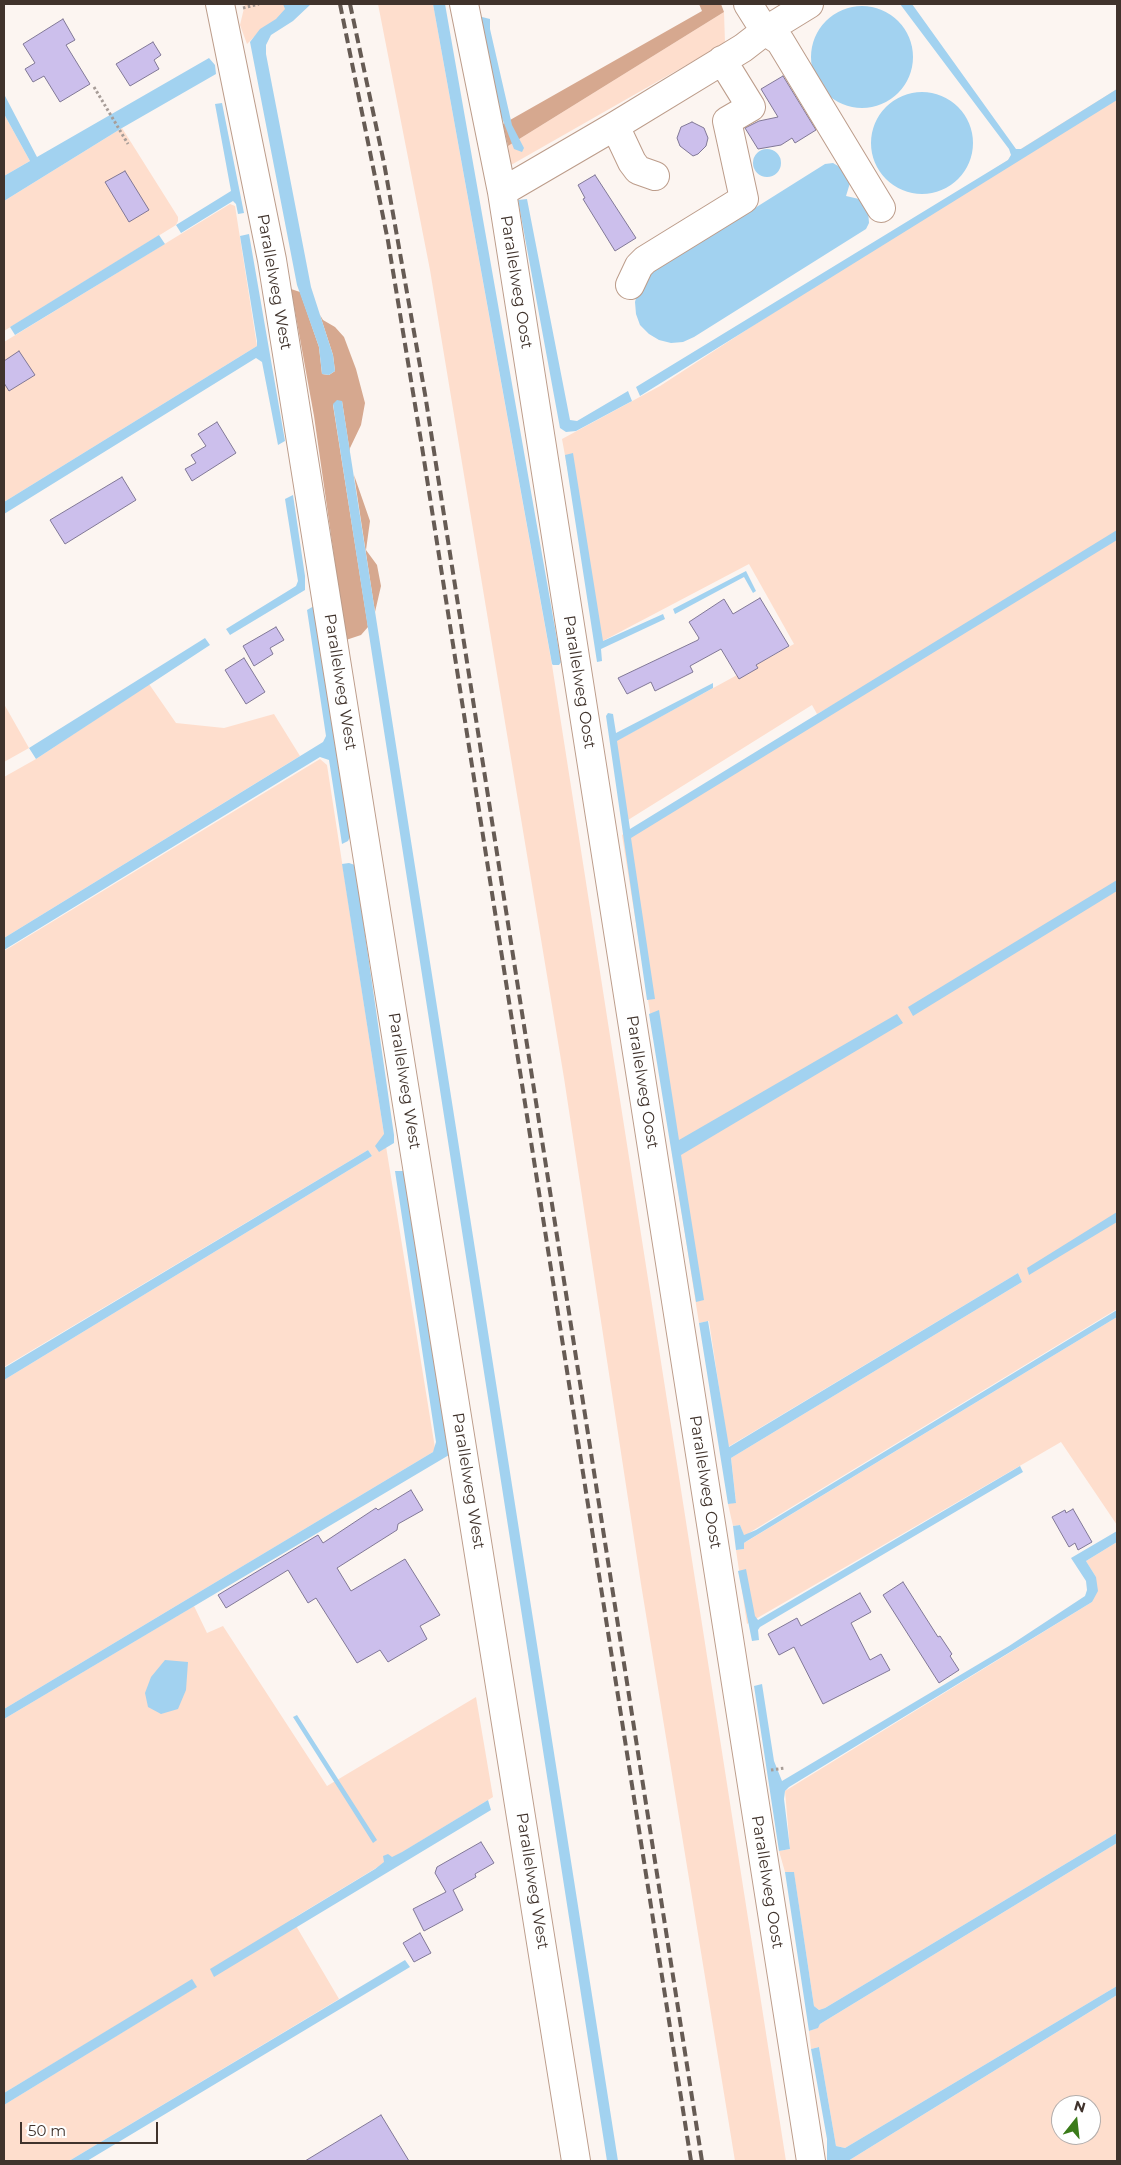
<!DOCTYPE html>
<style>
body{margin:0}
#map{position:relative;width:1121px;height:2165px;overflow:hidden;background:#fcf5f1;font-family:Montserrat,sans-serif}
canvas{display:block}
.frame{position:absolute;inset:0;border:5px solid #40332c;pointer-events:none}
.north{position:absolute;left:1051px;top:2095px;width:50px;height:50px;box-sizing:border-box;background:#fff;border:1px solid #b3adab;border-radius:50%;rotate:16deg;font-size:14px;font-weight:700;line-height:20px;text-align:center;color:#40332c}
.north::after{content:'';display:block;margin:auto;width:18px;height:22px;background:#3a7b19;clip-path:polygon(50% 0,100% 100%,50% 72%,0 100%)}
.scale{position:absolute;left:20px;top:2122px;width:138px;height:22px;box-sizing:border-box;border:2px solid #40332c;border-top:0;padding-left:6px;font-size:15px;line-height:18px;white-space:nowrap;color:#40332c;-webkit-text-stroke:4px #fff;paint-order:stroke}
</style>
<div id="map">
<canvas width="1121" height="2165"></canvas>
<div class="frame"></div>
<div class="north">N</div>
<div class="scale">50 m</div>
</div>
<script>
const g = document.querySelector('canvas').getContext('2d');
g.lineJoin = 'round';
function fill(path, color) {
  g.fillStyle = color;
  g.fill(path, 'evenodd');
}
function shape(rows) {
  const path = new Path2D();
  for (const r of rows) {
    if (r.length === 3) {
      path.moveTo(r[0] + r[2], r[1]);
      path.arc(r[0], r[1], r[2], 0, 2 * Math.PI);
      continue;
    }
    path.moveTo(r[0], r[1]);
    for (let i = 2; i < r.length; i += 2) path.lineTo(r[i], r[i + 1]);
  }
  return path;
}
function strokePath(path, color, width, dash) {
  g.strokeStyle = color;
  g.lineWidth = width;
  g.lineCap = dash ? 'butt' : 'round';
  g.setLineDash(dash || []);
  g.stroke(path);
}
function write(font, color, halo, rows, align = 'center') {
  g.font = font + ' Montserrat,sans-serif';
  g.lineWidth = 4.5;
  g.setLineDash([]);
  g.textBaseline = 'middle';
  g.strokeStyle = halo;
  g.fillStyle = color;
  for (const [text, x, y, turn = 0] of rows) {
    g.save();
    g.translate(x, y);
    g.rotate((+turn || 0) * Math.PI / 180);
    g.textAlign = isNaN(turn) ? turn : align;
    if (halo) g.strokeText(text, 0, 0);
    g.fillText(text, 0, 0);
    g.restore();
  }
}
fill(shape([
 [245,4,299,4,256,35,247,44,240,25],
 [378,4,433,4,552,665,786,2161,735,2161,641,1584,564,1078,430,270],
 [724,12,725,43,511,165,508,146],
 [1117,89,1117,1309,744,1536,740,1525,733,1526,728,1504,736,1502,731,1458,1022,1282,1018,1273,728,1447,709,1321,699,1323,622,835,838,702,817,714,812,705,628,820,616,741,794,644,749,564,599,643,562,439,660,386,1008,160,1011,155],
 [4,114,30,161,4,176],
 [122,128,178,217,178,221,176,225,4,331,4,201],
 [230,204,235,206,257,346,4,502,4,342],
 [149,684,176,723,224,728,274,714,300,756,4,938,4,777,36,759],
 [4,704,29,748,4,762],
 [320,759,327,765,384,1134,435,1448,433,1452,4,1709,4,1380,372,1156,368,1150,4,1367,4,951],
 [1117,1317,1117,1525,1061,1442,747,1624,736,1550,744,1549,744,1543],
 [1117,1542,1117,1833,825,2008,819,2010,814,2006,794,1873,785,1872,779,1851,790,1849,785,1791,1092,1602,1096,1577,1086,1561],
 [194,1606,207,1633,223,1626,327,1786,476,1697,493,1797,292,1919,339,1999,69,2161,4,2161,4,2105,196,1987,192,1980,4,2093,4,1719],
 [1117,1843,1117,1986,845,2148,836,2146,819,2047,811,2049,809,2031,817,2028,820,2024],
 [1117,1995,1117,2161,848,2161,955,2095],
 [1061,2105,1091,2105,1091,2135,1061,2135]
]), '#fedecd');
fill(shape([
 [699,4,721,4,724,12,508,146,503,124,702,11],
 [291,289,300,292,319,347,322,374,329,375,335,371,333,355,320,315,323,320,335,327,344,337,356,369,365,403,361,425,350,448,350,453,342,401,333,405,368,627,361,635,346,640,314,416],
 [354,475,370,521,366,550,377,565,381,586,375,612]
]), '#d6a88f');
fill(shape([
 [283,4,311,4,293,21,271,35,266,45,266,54,311,287,333,355,335,371,329,375,322,374,319,347,297,285,250,42,260,29,276,19,285,9],
 [433,4,445,4,561,662,559,665,553,665,552,664],
 [900,4,912,4,1016,149,1021,149,1117,89,1117,100,640,396,636,387,1008,160,1011,155,1009,149],
 [862,57,51],
 [482,17,490,19,490,29,512,125,524,148,522,152,514,149,500,113,480,20],
 [209,58,215,65,216,74,122,128,4,201,4,176,30,161,4,114,4,94,37,157],
 [922,143,51],
 [222,103,244,213,238,214,236,204,233,201,181,233,176,225,231,191,215,104],
 [767,163,14],
 [833,163,845,170,850,183,846,196,859,199,868,209,869,223,866,229,694,337,683,342,671,343,659,340,649,334,640,325,636,314,635,302,638,290,644,279,653,272,825,164],
 [527,199,570,420,577,421,628,391,632,401,576,431,566,432,560,428,518,200],
 [249,234,285,441,278,445,262,362,256,358,4,514,4,502,257,346,257,341,240,236],
 [159,235,165,244,15,335,10,327],
 [337,400,342,401,618,2161,607,2161,333,404],
 [573,453,603,641,663,614,665,619,601,649,602,661,597,662,565,455],
 [293,495,305,576,305,590,230,635,226,629,296,586,298,581,285,499],
 [1117,530,1117,540,631,838,655,999,647,1000,606,716,608,713,613,714,616,733,713,683,713,688,617,741,630,829],
 [746,571,756,591,753,593,744,577,675,614,673,609],
 [314,606,350,837,348,841,342,844,329,760,320,757,4,950,4,938,323,742,326,736,307,610],
 [205,638,210,645,36,759,29,748],
 [349,863,355,865,394,1135,394,1143,379,1152,375,1146,384,1134,342,864],
 [1117,880,1117,891,913,1016,908,1007],
 [659,1010,679,1140,897,1014,903,1023,681,1155,704,1300,696,1302,649,1014],
 [368,1150,372,1156,4,1380,4,1368],
 [395,1171,408,1171,449,1447,449,1455,4,1719,4,1709,433,1452,436,1442],
 [1117,1212,1117,1222,1029,1275,1027,1268],
 [1018,1273,1022,1282,731,1458,736,1503,728,1504,699,1323,708,1321,729,1447],
 [1117,1310,1117,1317,747,1541,744,1543,744,1549,736,1550,733,1526,740,1525,744,1535,756,1530],
 [1020,1466,1023,1472,760,1627,758,1630,759,1640,752,1641,738,1571,746,1569,755,1616,758,1620],
 [1117,1531,1117,1542,1086,1561,1096,1577,1098,1591,1092,1602,789,1787,785,1791,784,1799,790,1849,779,1851,754,1686,762,1684,774,1761,782,1781,1009,1646,1085,1596,1087,1590,1086,1581,1071,1558],
 [165,1660,188,1662,186,1690,178,1709,161,1714,148,1707,145,1693,151,1677],
 [297,1715,377,1840,373,1843,293,1717],
 [488,1800,491,1810,214,1977,210,1969,375,1869,384,1862,383,1856,388,1854,392,1857,402,1852],
 [1117,1833,1117,1843,820,2024,818,2028,809,2031,785,1872,794,1872,814,2006,819,2010,825,2008],
 [405,1960,410,1967,87,2161,69,2161],
 [192,1979,197,1987,4,2105,4,2093],
 [1117,1986,1117,1995,848,2161,827,2161,827,2139,811,2049,819,2047,836,2146,845,2148]
]), '#a2d2f0');
const building = shape([
 [63,19,75,40,66,45,90,84,60,102,44,76,33,82,25,69,35,63,23,44,63,19],
 [153,42,161,55,154,60,159,69,130,86,116,64,153,42],
 [783,76,816,130,795,143,792,138,781,145,758,149,745,128,759,121,778,117,761,89,783,76],
 [692,122,704,128,708,138,706,146,698,154,693,156,680,146,677,138,681,127,692,122],
 [125,171,149,210,129,222,105,182,125,171],
 [595,175,636,238,615,251,583,199,585,198,578,185,595,175],
 [19,351,35,375,9,391,4,383,4,361,19,351],
 [217,422,236,453,192,481,185,469,196,463,191,455,206,446,198,434,217,422],
 [122,477,136,500,65,544,50,520,122,477],
 [760,598,789,646,756,665,758,668,739,679,721,649,690,666,693,672,655,691,651,682,627,694,618,678,698,640,699,638,689,622,724,599,733,614,760,598],
 [276,627,284,640,270,648,273,654,254,666,243,646,276,627],
 [244,658,265,692,246,704,225,670,244,658],
 [411,1490,423,1510,398,1524,397,1530,337,1568,351,1591,405,1559,440,1615,420,1626,427,1639,388,1662,380,1650,357,1663,316,1598,308,1603,288,1570,226,1608,218,1595,318,1535,323,1543,376,1508,378,1510,411,1490],
 [1073,1509,1092,1542,1078,1550,1075,1543,1069,1547,1052,1517,1065,1510,1066,1513,1073,1509],
 [903,1582,938,1637,940,1636,952,1654,950,1656,959,1670,939,1683,883,1595,903,1582],
 [860,1593,871,1612,851,1623,870,1660,881,1654,890,1670,823,1704,794,1647,779,1655,768,1634,797,1618,801,1626,860,1593],
 [481,1842,494,1863,475,1874,476,1877,453,1890,463,1910,424,1931,413,1909,446,1892,435,1873,437,1867,481,1842],
 [420,1933,431,1953,414,1962,403,1943,420,1933],
 [381,2115,409,2161,305,2161,381,2115]
]);
fill(building, '#ccbfec');
strokePath(building, '#817896', 1);
const minor = shape([
 [220,4,272,260,576,2161],
 [464,4,502,192,811,2161],
 [809,4,765,31,780,41,881,208],
 [615,126,632,162,638,170,655,176],
 [502,192,615,126,743,48,765,31,748,4],
 [630,285,639,266,645,260,744,199,727,121,751,107,722,60]
]);
strokePath(minor, '#bc9c8a', 30);
strokePath(shape([
 [243,8,259,4],
 [94,87,128,144],
 [771,1770,785,1768]
]), '#a79d98', 3, [2.5, 2.5]);
strokePath(minor, '#fff', 28);
strokePath(shape([
 [340,4,388,241,422,447,691,2161],
 [350,4,384,163,425,394,702,2161]
]), '#665b54', 4, [10, 5]);
write('16px', '#40332c', '#fff', [
 ["Parallelweg West",274,282,80],
 ["Parallelweg Oost",516,282,81],
 ["Parallelweg West",340,682,81],
 ["Parallelweg Oost",579,682,81],
 ["Parallelweg West",404,1081,81],
 ["Parallelweg Oost",642,1082,81],
 ["Parallelweg West",468,1481,81],
 ["Parallelweg Oost",705,1482,81],
 ["Parallelweg West",532,1881,81],
 ["Parallelweg Oost",767,1882,81]
]);
</script>
